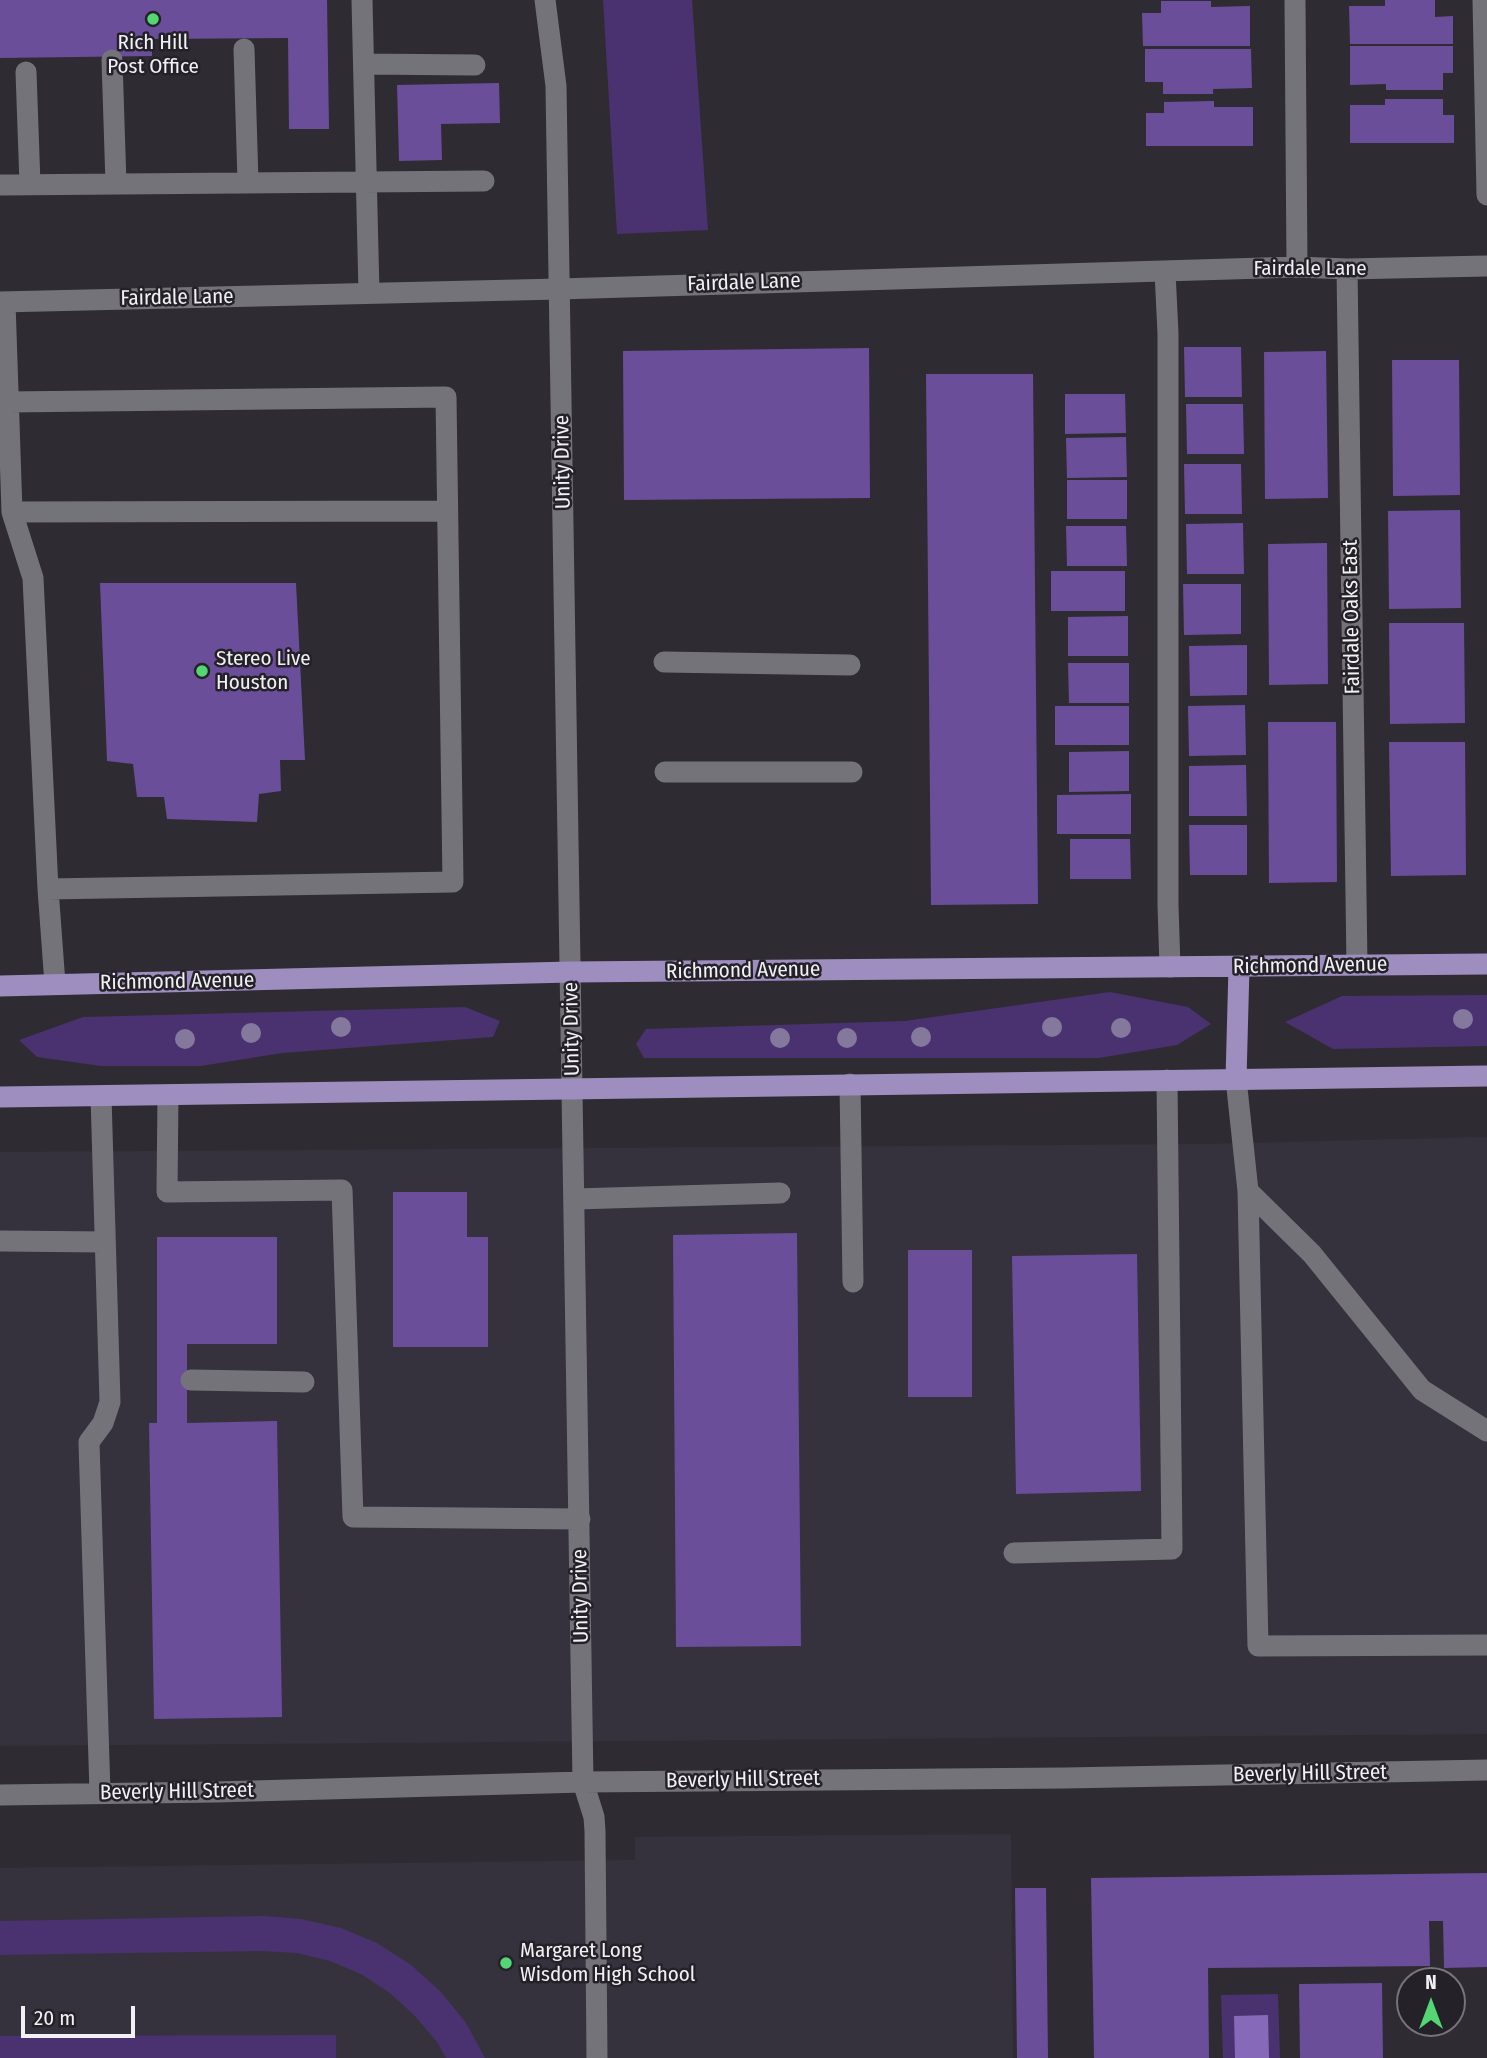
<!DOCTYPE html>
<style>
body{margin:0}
#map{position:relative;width:1487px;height:2058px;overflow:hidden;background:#2e2c32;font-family:"Fira Sans Condensed",sans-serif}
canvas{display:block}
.north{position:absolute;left:1396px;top:1967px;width:70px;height:70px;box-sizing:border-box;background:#242228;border:2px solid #76747a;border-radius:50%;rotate:0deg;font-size:19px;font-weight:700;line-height:28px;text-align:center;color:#f1f0f4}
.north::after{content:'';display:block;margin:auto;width:24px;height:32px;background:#53d673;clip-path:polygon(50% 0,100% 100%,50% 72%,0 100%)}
.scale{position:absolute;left:21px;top:2006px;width:114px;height:32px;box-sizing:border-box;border:4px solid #f1f0f4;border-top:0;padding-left:9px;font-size:21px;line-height:24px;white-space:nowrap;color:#f1f0f4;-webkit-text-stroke:5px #242228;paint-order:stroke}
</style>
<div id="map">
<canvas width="1487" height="2058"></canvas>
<div class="north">N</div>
<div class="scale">20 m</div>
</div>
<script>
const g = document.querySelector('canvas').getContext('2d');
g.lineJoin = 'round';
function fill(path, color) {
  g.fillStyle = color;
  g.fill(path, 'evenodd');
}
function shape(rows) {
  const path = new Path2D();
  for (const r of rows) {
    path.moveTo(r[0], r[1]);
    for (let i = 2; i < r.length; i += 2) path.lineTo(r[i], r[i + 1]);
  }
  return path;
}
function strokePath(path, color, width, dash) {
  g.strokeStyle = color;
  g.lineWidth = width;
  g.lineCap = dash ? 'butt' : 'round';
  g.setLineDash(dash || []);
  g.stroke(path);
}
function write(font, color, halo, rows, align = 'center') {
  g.font = font + ' "Fira Sans Condensed",sans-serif';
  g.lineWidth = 5;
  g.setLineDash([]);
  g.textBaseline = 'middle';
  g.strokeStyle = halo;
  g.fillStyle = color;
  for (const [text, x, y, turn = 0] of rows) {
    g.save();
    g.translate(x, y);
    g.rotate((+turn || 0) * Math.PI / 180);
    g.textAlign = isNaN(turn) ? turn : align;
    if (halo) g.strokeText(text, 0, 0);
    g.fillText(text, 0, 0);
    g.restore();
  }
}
fill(shape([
 [1487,1137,1487,1734,0,1746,0,1152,1206,1144],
 [1011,1834,1013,2058,0,2058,0,1868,635,1860,635,1837]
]), '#35323e');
fill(shape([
 [603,0,692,0,708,230,617,234],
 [1110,992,1188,1007,1211,1024,1177,1045,1099,1058,644,1058,636,1044,646,1029,905,1021],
 [1487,995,1487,1046,1333,1049,1285,1022,1342,996],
 [465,1007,500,1021,493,1037,282,1053,201,1066,101,1066,37,1057,19,1040,83,1017],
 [263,1916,301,1919,341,1928,377,1943,411,1965,441,1992,466,2023,485,2058,446,2058,437,2042,415,2016,390,1993,361,1974,330,1961,297,1953,262,1951,0,1955,0,1921],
 [1278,1994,1280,2058,1223,2058,1221,1995],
 [336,2035,336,2058,0,2058,0,2036]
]), '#49326f');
fill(shape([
 [1268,2015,1269,2058,1235,2058,1234,2016]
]), '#866ab9');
fill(shape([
 [0,0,327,0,329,129,289,129,288,38,152,39,152,56,0,58],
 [1385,0,1435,0,1435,17,1453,16,1453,44,1350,44,1349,6,1385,6],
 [1161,1,1211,1,1211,7,1250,6,1250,46,1143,46,1142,13,1161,13],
 [1350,46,1453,46,1453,73,1443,73,1443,90,1386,90,1386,84,1350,85],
 [1145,49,1251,49,1252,88,1213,89,1213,94,1163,94,1163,82,1145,82],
 [499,83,500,123,441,124,442,160,399,161,397,85],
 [1385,99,1443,99,1443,115,1454,115,1454,143,1350,143,1350,105,1385,105],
 [1214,101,1214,107,1253,107,1253,146,1146,146,1146,113,1164,113,1164,102],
 [1184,347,1241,347,1242,397,1185,397],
 [869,348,870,498,624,500,623,351],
 [1326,351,1328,498,1265,499,1264,352],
 [1392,360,1459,360,1460,495,1393,496],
 [926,374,1033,374,1038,904,931,905],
 [1065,394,1125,394,1126,433,1065,434],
 [1186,404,1243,404,1244,454,1187,454],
 [1126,437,1127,477,1067,478,1066,438],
 [1184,464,1241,464,1242,514,1185,514],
 [1067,480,1127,480,1127,519,1067,519],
 [1460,510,1461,608,1389,609,1388,511],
 [1243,523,1244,574,1187,574,1186,524],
 [1066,526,1126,526,1127,566,1067,566],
 [1327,543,1328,684,1269,685,1268,544],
 [1051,571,1125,571,1125,611,1051,611],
 [100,583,296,583,305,760,280,760,281,791,259,794,257,822,167,819,164,797,137,797,133,764,107,761],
 [1183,584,1241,584,1241,634,1184,635],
 [1128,616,1128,656,1068,656,1068,617],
 [1389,623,1464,623,1465,723,1390,724],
 [1247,645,1247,695,1190,696,1189,646],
 [1068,663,1129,663,1129,703,1069,703],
 [1245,705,1246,755,1189,756,1188,706],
 [1055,706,1129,706,1129,745,1055,745],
 [1268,722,1336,722,1337,882,1269,883],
 [1389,742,1465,742,1466,875,1391,876],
 [1129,751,1129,791,1069,792,1069,752],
 [1246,765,1247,816,1189,816,1189,766],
 [1131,794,1131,834,1057,834,1057,795],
 [1189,825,1247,825,1247,875,1190,875],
 [1070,839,1130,839,1131,879,1070,879],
 [393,1192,467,1192,467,1237,488,1237,488,1347,393,1347],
 [797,1233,801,1646,676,1647,673,1235],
 [157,1237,277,1237,277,1344,187,1344,187,1423,277,1421,282,1717,154,1719,149,1423,157,1423],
 [908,1250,972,1250,972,1397,908,1397],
 [1137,1254,1141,1491,1016,1494,1012,1256],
 [1487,1873,1487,1967,1444,1968,1443,1921,1429,1921,1430,1966,1208,1968,1209,2058,1094,2058,1091,1878],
 [1015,1888,1046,1888,1048,2058,1017,2058],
 [1382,1983,1383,2058,1300,2058,1299,1984]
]), '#6a4e9a');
strokePath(shape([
 [362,0,369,293],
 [545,0,556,86,583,1782,594,1817,595,1831,597,2058],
 [1295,0,1297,267],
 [1483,0,1487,195],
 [244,49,248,182],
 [112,60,116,184],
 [364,64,475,65],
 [26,72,30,184],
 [0,185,484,181],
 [1347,269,1357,965],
 [1165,272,1168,333,1168,906,1170,967],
 [0,302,559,289,1297,267,1347,269,1487,266],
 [5,302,12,512,33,578,48,889,55,984],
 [8,402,446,397,453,882,48,889],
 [12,512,447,511],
 [664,662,850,665],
 [665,772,852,772],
 [1236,1079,1248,1191],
 [850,1084,853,1282],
 [168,1095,167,1192,342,1190,353,1517,580,1519],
 [575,1199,780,1193],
 [0,1241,105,1242],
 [191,1380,304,1382],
 [1487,1431,1422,1390,1312,1254,1248,1191,1258,1646,1487,1645],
 [1014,1553,1172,1549,1167,1080],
 [100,1793,89,1442,103,1423,110,1402,101,1096],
 [0,1795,216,1792,583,1782,1065,1778,1487,1770]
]), '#75737a', 21);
strokePath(shape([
 [0,986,571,972,1487,964],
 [1236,1079,1239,967],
 [0,1097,1487,1076]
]), '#9e8ec0', 21);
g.fillStyle = '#84789d';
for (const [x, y] of [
 [1463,1019],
 [341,1027],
 [1052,1027],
 [1121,1028],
 [251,1033],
 [921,1037],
 [780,1038],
 [847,1038],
 [185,1039]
]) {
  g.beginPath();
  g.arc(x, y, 10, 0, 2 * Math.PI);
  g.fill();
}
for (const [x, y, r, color] of [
 [153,19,7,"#53d673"],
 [202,671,7,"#53d673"],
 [506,1963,7,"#53d673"]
]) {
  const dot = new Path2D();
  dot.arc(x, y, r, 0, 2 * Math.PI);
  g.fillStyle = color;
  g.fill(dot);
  strokePath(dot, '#242228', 2.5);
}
write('21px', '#f1f0f4', '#242228', [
 ["Rich Hill",153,43,"center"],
 ["Post Office",153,67,"center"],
 ["Stereo Live",216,659],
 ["Houston",216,683],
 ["Margaret Long",520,1951],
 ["Wisdom High School",520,1975]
], 'left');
write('21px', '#f1f0f4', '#242228', [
 ["Fairdale Lane",1310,269],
 ["Fairdale Lane",744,283,-2],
 ["Fairdale Lane",177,298,-1],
 ["Unity Drive",563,462,-91],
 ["Fairdale Oaks East",1352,617,-91],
 ["Richmond Avenue",1310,966,-1],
 ["Richmond Avenue",743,971,-1],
 ["Richmond Avenue",177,982,-1],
 ["Unity Drive",572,1029,-91],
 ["Unity Drive",581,1596,-91],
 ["Beverly Hill Street",1310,1774,-1],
 ["Beverly Hill Street",743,1780,-1],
 ["Beverly Hill Street",177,1792,-1]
]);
</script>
